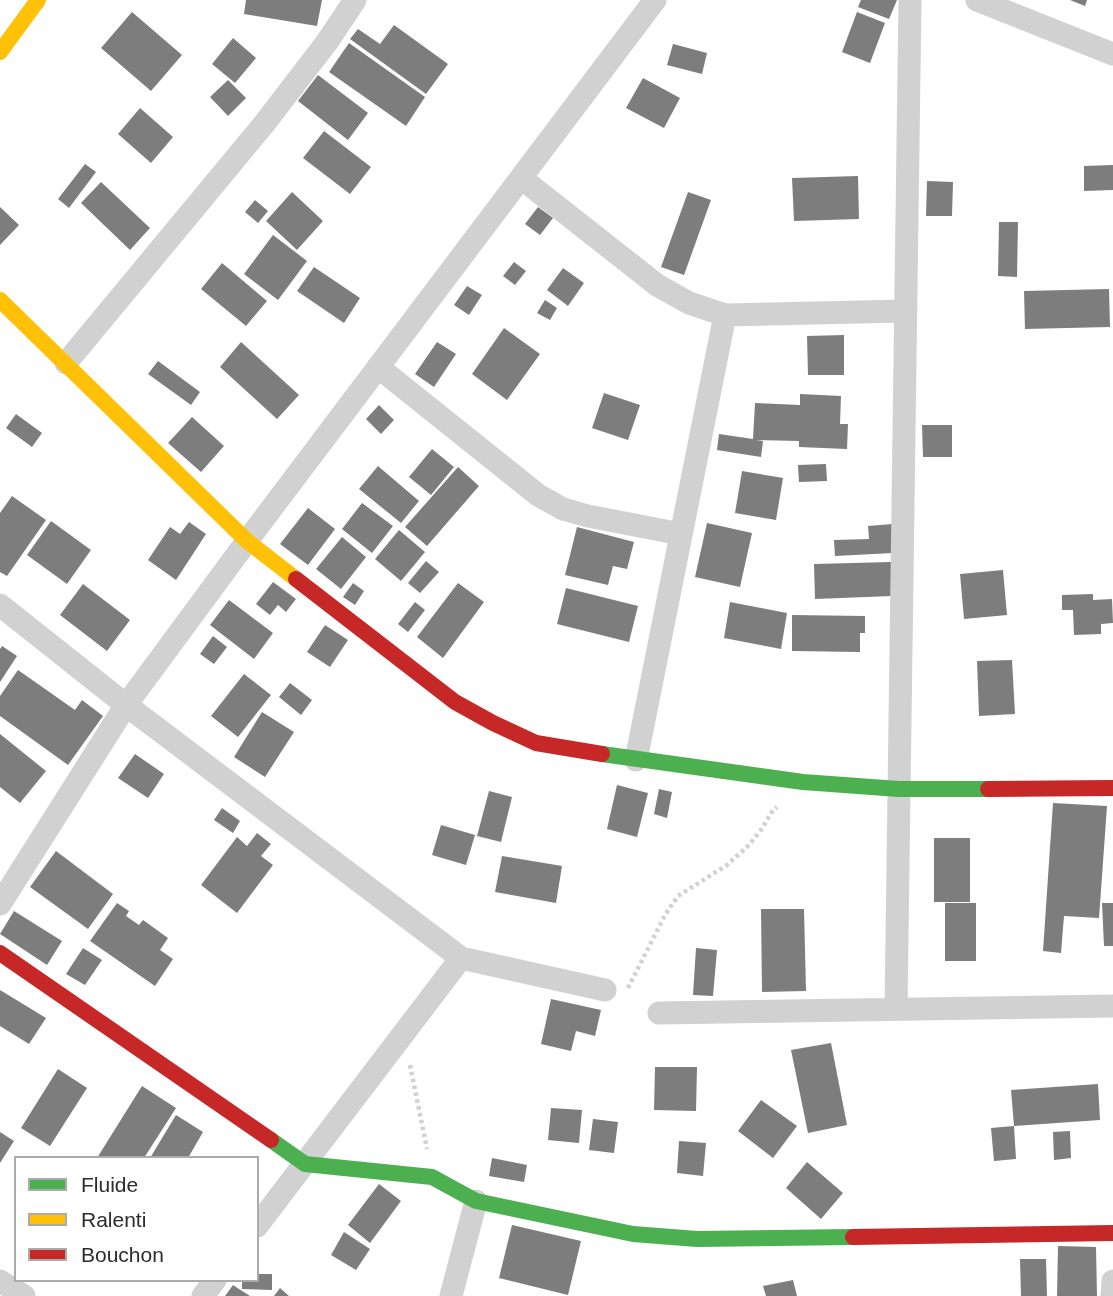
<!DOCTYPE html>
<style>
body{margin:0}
#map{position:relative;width:1113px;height:1296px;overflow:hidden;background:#fff;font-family:Helvetica,sans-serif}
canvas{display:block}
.legend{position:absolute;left:14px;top:1156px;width:245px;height:126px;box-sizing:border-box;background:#fff;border:2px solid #ababab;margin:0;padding:9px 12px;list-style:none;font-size:21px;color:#2c2c2c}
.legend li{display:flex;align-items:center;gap:14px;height:35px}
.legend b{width:35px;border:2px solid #ababab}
</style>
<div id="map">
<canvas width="1113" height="1296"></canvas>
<ul class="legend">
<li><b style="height:9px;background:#4caf50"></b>Fluide</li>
<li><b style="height:9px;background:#ffc107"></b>Ralenti</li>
<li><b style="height:9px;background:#c62828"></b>Bouchon</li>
</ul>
</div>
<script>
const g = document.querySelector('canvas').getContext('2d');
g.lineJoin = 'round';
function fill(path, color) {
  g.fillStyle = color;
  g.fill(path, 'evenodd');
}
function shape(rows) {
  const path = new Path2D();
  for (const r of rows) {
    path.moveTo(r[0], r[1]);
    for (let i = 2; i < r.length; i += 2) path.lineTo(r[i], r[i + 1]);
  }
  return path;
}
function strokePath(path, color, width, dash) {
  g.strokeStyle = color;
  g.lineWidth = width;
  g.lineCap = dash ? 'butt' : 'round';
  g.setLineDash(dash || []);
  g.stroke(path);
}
fill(shape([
 [246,0,322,0,317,26,244,14],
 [861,0,897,0,889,19,858,7],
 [1070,0,1087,0,1085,6],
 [132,12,182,55,151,91,101,48],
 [857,12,885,23,870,63,842,52],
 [394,25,448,64,426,94,350,39,358,29,380,44],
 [233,38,256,58,235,83,212,64],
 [349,43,425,97,406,126,329,72],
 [673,44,707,53,702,74,667,65],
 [318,75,368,113,348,140,298,101],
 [643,78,680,98,664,128,626,108],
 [228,80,246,98,228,116,210,97],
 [140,108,173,137,151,163,118,134],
 [324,131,371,167,350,194,303,158],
 [85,164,96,172,69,208,58,199],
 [1113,165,1113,190,1084,191,1084,166],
 [858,176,859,219,794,221,792,178],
 [927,181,953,182,952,216,926,216],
 [101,182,150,228,130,250,81,203],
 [292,192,323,221,297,250,266,221],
 [688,192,711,200,684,275,661,267],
 [255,200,268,211,258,223,245,212],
 [0,207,19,225,0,245],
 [538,207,553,218,540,235,525,224],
 [999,222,1018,222,1017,277,998,276],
 [273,235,307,261,278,300,244,274],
 [514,262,526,271,515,285,503,276],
 [222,263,267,301,246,326,201,289],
 [314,267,360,298,344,323,297,291],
 [563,268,584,283,568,306,547,290],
 [467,286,482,295,469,315,454,305],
 [1109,289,1110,327,1025,329,1024,291],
 [545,300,557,308,550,320,537,313],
 [504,328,540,354,507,400,472,374],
 [844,335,844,375,808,375,807,336],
 [241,342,299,395,277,419,220,367],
 [437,342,456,354,434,387,415,374],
 [158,361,200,392,191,405,148,374],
 [604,393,640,405,628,440,592,428],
 [800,394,841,396,840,424,848,424,847,449,799,447,799,441,756,440,763,441,761,457,717,450,719,434,753,439,755,403,800,405],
 [379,405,394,420,381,434,366,419],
 [16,414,42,433,32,447,6,428],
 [192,417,224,446,201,472,168,443],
 [922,425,952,425,952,457,923,457],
 [432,449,454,467,431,495,409,477],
 [826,464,827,481,799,482,798,465],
 [378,466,419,501,401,523,359,489],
 [458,467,479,486,427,546,405,527],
 [742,471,783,478,776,520,735,513],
 [12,496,46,520,7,576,0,572,0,513],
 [362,503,393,526,372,553,342,529],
 [308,508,335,529,308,565,280,544],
 [51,521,91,550,67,584,27,555],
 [189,522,206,534,176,580,148,560,170,527,180,534],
 [707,523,752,533,740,587,695,577],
 [892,524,893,553,835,556,834,540,869,539,868,526],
 [577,527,634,542,627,569,613,566,608,585,565,575],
 [399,530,425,552,401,581,375,559],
 [342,537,366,557,341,589,316,569],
 [426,561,439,572,420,593,408,583],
 [891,562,892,596,815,599,814,564],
 [1003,570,1007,615,964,619,960,574],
 [273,582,296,599,286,612,278,605,270,615,256,604],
 [353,583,364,591,355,605,343,597],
 [458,583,484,602,443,658,417,637],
 [83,584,130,620,107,651,60,615],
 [566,588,638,606,629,642,557,624],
 [1093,594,1093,600,1112,599,1113,623,1101,624,1101,634,1074,635,1073,610,1062,610,1062,595],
 [229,600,273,633,254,659,210,625],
 [415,602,425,610,408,632,398,624],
 [730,602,787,613,781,649,724,638],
 [792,615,865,616,865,633,860,633,860,652,792,651],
 [325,625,348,640,330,667,307,652],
 [213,636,227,647,214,664,200,654],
 [2,646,17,656,0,682,0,649],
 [1012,660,1015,714,979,716,977,661],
 [18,670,75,710,82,700,103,716,68,765,0,716,0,696],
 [244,674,271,695,238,737,211,716],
 [290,683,312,700,301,715,279,697],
 [262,712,294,732,265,777,234,757],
 [0,734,46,771,20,803,0,787],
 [135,754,164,774,148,798,118,778],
 [617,785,648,793,637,837,607,829],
 [659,789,672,792,667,818,654,814],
 [489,791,512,797,501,842,477,836],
 [1053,803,1107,806,1099,918,1064,916,1061,953,1043,951],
 [222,808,240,821,233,833,214,820],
 [441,825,475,835,466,865,432,855],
 [257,833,271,844,261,856,273,865,237,913,201,885,237,837,247,846],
 [934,838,970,838,970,902,934,902],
 [56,851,113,894,88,929,30,887],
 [502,856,562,866,556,903,495,892],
 [117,903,129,911,126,916,139,925,143,920,168,938,160,950,173,959,155,986,90,941],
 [945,903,976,903,976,961,945,961],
 [1102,903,1113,903,1113,946,1104,946],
 [761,909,804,909,806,991,762,992],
 [14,911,62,941,47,965,0,934],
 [83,948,102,960,85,985,66,974],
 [696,948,717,950,713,996,693,995],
 [0,990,46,1018,29,1044,0,1026],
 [551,999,601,1010,595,1036,576,1031,571,1051,541,1044],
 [831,1043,847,1125,808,1133,791,1050],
 [655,1067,697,1067,696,1111,654,1110],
 [58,1069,87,1088,50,1146,21,1128],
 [1098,1084,1100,1120,1014,1126,1011,1090],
 [142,1086,176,1108,144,1158,97,1158],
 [761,1100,797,1126,773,1158,738,1131],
 [551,1108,582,1110,579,1143,548,1140],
 [176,1115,203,1132,188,1158,150,1158],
 [593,1119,618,1122,614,1153,589,1150],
 [1014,1126,1016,1159,994,1161,991,1128],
 [1070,1131,1071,1158,1054,1160,1053,1132],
 [0,1132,14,1141,0,1163],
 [679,1141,706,1143,703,1176,677,1173],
 [492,1158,527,1165,524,1182,489,1176],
 [807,1162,843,1193,821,1219,786,1188],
 [379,1184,401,1201,370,1243,348,1225],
 [512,1225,581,1241,568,1295,499,1278],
 [344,1232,370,1249,356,1270,331,1255],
 [1058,1246,1096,1247,1097,1296,1057,1296],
 [1020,1259,1046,1259,1047,1296,1021,1296],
 [257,1274,272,1274,272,1290,242,1289,242,1280,257,1280],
 [793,1280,797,1296,766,1296,763,1286],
 [233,1285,239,1289,250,1296,225,1296],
 [280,1288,289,1296,274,1296]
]), '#7d7d7d');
strokePath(shape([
 [628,988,665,915,678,896,727,865,749,845,761,830,773,810,777,807],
 [410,1065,427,1149]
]), '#d1d1d1', 4.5, [3.5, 3.5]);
strokePath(shape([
 [977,0,1113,54],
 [521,178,657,285,689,303,725,315,905,311],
 [66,363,264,124,327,42,355,0],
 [378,367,538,495,563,509,588,516,681,534],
 [0,605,126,705,461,958,605,990],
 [636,760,725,315],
 [0,904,126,705,247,541,655,0],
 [896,1009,910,0],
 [659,1013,1113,1006],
 [257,1226,461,958],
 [0,1281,24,1296],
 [203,1296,215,1280],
 [451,1296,476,1201],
 [1112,1296,1113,1281]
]), '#d1d1d1', 23);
strokePath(shape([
 [602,754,803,782,899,789,988,789],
 [271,1140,305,1164,432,1177,476,1201,633,1234,697,1239,853,1237]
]), '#4caf50', 16);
strokePath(shape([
 [0,52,38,0],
 [0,300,247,541,296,579]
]), '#ffc107', 16);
strokePath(shape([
 [296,579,455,702,493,723,536,743,602,754],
 [988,789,1113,788],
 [0,953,271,1140],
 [853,1237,1113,1233]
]), '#c62828', 16);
</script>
